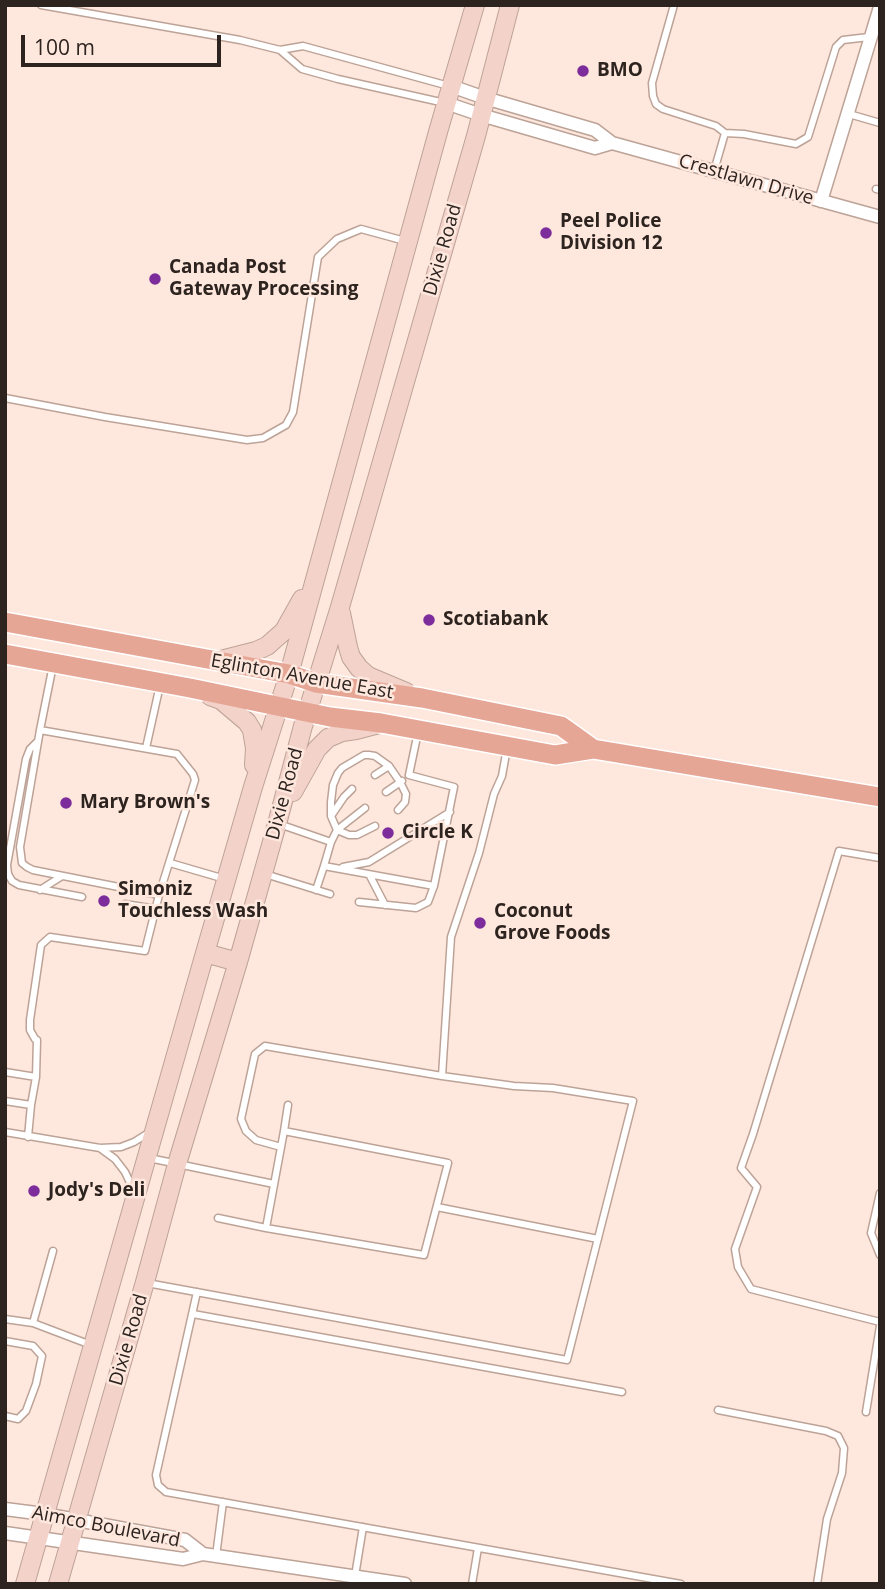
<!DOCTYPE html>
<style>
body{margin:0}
#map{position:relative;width:885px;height:1589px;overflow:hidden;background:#fee7dd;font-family:"Open Sans",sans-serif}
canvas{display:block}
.frame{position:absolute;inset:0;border:7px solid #2d231f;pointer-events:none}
.scale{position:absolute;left:21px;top:35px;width:200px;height:32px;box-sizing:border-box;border:4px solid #2d231f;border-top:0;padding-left:9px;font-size:21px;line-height:24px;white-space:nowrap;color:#2d231f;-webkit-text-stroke:5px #fee7dd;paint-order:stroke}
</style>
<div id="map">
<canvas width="885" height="1589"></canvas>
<div class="frame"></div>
<div class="scale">100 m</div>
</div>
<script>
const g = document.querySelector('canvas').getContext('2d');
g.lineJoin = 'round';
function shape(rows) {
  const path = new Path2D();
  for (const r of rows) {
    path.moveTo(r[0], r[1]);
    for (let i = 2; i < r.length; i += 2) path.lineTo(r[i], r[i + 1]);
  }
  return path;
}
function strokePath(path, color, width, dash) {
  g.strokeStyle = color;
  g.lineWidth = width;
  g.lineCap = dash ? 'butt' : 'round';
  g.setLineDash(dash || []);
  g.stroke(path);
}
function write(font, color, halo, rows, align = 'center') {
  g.font = font + ' "Open Sans",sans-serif';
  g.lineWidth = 5;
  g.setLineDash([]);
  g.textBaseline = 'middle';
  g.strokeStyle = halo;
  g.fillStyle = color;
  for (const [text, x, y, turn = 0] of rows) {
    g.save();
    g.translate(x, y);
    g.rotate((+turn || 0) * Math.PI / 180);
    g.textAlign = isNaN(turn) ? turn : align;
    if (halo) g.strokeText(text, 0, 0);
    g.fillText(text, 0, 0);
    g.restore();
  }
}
const lane = shape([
 [41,5,240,40,280,50,303,46,449,86],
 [674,5,652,83,653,96,656,104,663,109,716,126,725,133,714,171],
 [280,50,302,69,338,79,445,103],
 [849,114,880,123],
 [725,133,744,134,796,144,808,137,836,47,843,40,869,37],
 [876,189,880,190],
 [5,398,105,417,247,440,263,438,286,425,293,412,318,257,337,239,361,229,405,241],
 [40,730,20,847,22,863,27,867,33,870,159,895],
 [38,741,30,749,26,759,7,865,8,874,12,881,19,885,82,897],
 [146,748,160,685],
 [375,775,389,766,400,782,406,794,405,802,398,810],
 [352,789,344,797,331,816,337,830,365,808],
 [386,792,402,781],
 [331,816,331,802,333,785,338,773,342,768,364,755,369,755,375,756,389,766],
 [279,824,331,842,324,866,434,886,454,787,409,775,418,732],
 [331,842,337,830,349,835,357,835,375,826],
 [880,858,839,851,753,1134,741,1168,757,1187,735,1249,738,1267,751,1289,880,1322],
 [170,863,225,879],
 [343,867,369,862,450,812],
 [265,874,330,894],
 [370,876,385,905],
 [40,890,62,876],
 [316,890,324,866],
 [359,902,416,908,428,902,434,886],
 [125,904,156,909],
 [5,1072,36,1077],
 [5,1101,31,1105,36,1077,37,1040,35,1039,30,1030,30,1020,41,945,50,937,145,951,159,895,195,780,193,774,177,754,40,730,53,665],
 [284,1131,288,1105],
 [5,1132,100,1148,121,1147,134,1142,150,1132],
 [28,1137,31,1105],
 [281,1147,256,1140,246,1131,241,1119,255,1054,265,1046,442,1076],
 [100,1148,115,1159,125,1172,133,1189],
 [149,1158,274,1184],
 [880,1193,871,1233,880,1255],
 [437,1207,598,1239],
 [218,1218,266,1228,424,1255,448,1163,284,1131,266,1228],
 [147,1283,567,1360,633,1101,553,1088,514,1086,442,1076,451,937,479,853,494,794,502,776,507,748],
 [197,1292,156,1475,158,1485,166,1492,681,1584],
 [193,1314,622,1392],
 [5,1319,33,1323,91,1345],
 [33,1323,53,1251],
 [5,1341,33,1346,42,1356,36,1384,26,1411,18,1419,5,1416],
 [718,1410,826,1431,838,1436,844,1448,842,1473,827,1519,817,1584],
 [866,1412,880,1326],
 [216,1556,223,1502],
 [355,1576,363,1527],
 [472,1584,478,1548]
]);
const street = shape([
 [451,86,485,98,595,130,612,143,880,217],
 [446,103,481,115,595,148,612,143],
 [821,201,880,7],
 [5,1509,44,1514,185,1540,203,1554],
 [5,1533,183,1559,203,1554,405,1584]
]);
const secondary = shape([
 [341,613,348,647,351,657,359,668,368,676,406,692],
 [217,661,256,651,267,646,284,631,302,599],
 [210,696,221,700,247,722,252,730,255,748,254,765],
 [293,792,317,749,328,738,342,732,356,730,379,724],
 [205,953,238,962],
 [25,1584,205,953,253,787,289,674,438,132,475,5],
 [58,1584,145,1282,177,1164,238,962,277,824,303,726,340,607,476,136,510,5]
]);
const primary = shape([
 [5,622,289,674,316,683,422,698,561,726,593,749],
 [5,654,190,688,330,717,381,723,555,755,593,749,880,797]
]);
strokePath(lane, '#bda397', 9);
strokePath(street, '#bda397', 15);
strokePath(secondary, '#bda397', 20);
strokePath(primary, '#fff', 22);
strokePath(lane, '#fff', 6);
strokePath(street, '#fff', 12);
strokePath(secondary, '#f3d2ca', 18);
strokePath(primary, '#e6a696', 19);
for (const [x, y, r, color] of [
 [583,71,7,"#7d2c9c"],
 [546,233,7,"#7d2c9c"],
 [155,279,7,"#7d2c9c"],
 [429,620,7,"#7d2c9c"],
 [66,803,7,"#7d2c9c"],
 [388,833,7,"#7d2c9c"],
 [104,901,7,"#7d2c9c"],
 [480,923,7,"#7d2c9c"],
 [34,1191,7,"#7d2c9c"]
]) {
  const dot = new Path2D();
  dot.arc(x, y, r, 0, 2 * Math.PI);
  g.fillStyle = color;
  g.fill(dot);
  strokePath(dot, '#fee7dd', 2.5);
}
write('bold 19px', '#2d231f', '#fee7dd', [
 ["BMO",597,71],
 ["Peel Police",560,222],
 ["Division 12",560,244],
 ["Canada Post",169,268],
 ["Gateway Processing",169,290],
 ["Scotiabank",443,620],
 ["Mary Brown's",80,803],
 ["Circle K",402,833],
 ["Simoniz",118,890],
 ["Touchless Wash",118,912],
 ["Coconut",494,912],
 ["Grove Foods",494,934],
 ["Jody's Deli",48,1191]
], 'left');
write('19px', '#2d231f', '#fee7dd', [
 ["Crestlawn Drive",746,180,16],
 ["Dixie Road",443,250,-74],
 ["Eglinton Avenue East",302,677,10],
 ["Dixie Road",285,794,-75],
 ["Dixie Road",129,1340,-74],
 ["Aimco Boulevard",106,1527,11]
]);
</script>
